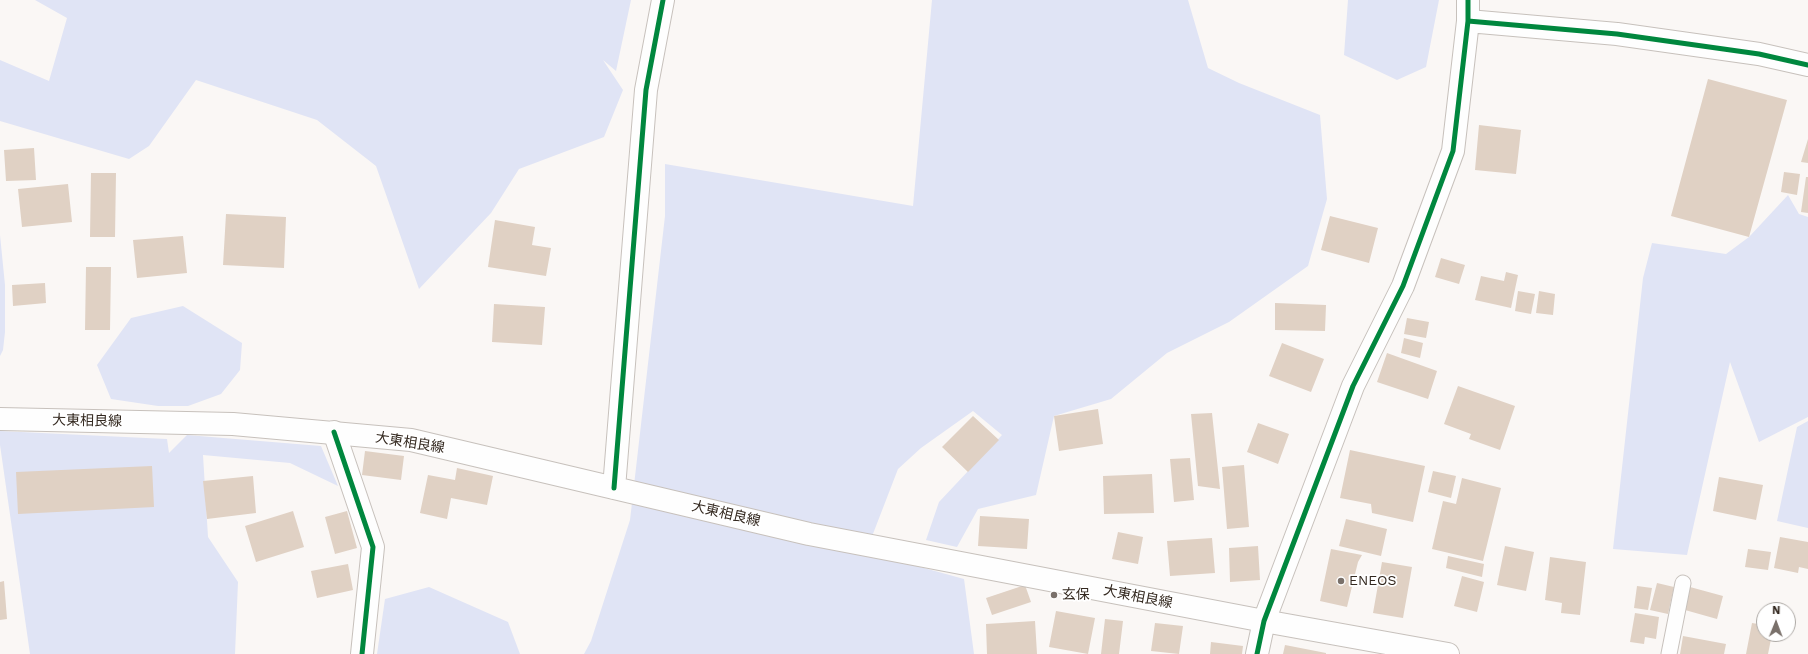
<!DOCTYPE html>
<meta charset="utf-8">
<style>
body{margin:0}
#map{position:relative;width:1808px;height:654px;overflow:hidden;background:#faf7f5;font-family:"Work Sans",sans-serif}
canvas{display:block}
.north{position:absolute;left:1756px;top:602px;width:40px;height:40px;box-sizing:border-box;background:#fff;border:1px solid #ada9a5;border-radius:50%;rotate:1deg;font-size:11px;font-weight:700;line-height:16px;text-align:center;color:#33281f}
.north::after{content:'';display:block;margin:auto;width:14px;height:18px;background:#79706a;clip-path:polygon(50% 0,100% 100%,50% 72%,0 100%)}
</style>
<div id="map">
<canvas width="1808" height="654"></canvas>
<div class="north">N</div>
</div>
<script>
const g = document.querySelector('canvas').getContext('2d');
g.lineJoin = 'round';
function fill(path, color) {
  g.fillStyle = color;
  g.fill(path, 'evenodd');
}
function shape(rows) {
  const path = new Path2D();
  for (const r of rows) {
    path.moveTo(r[0], r[1]);
    for (let i = 2; i < r.length; i += 2) path.lineTo(r[i], r[i + 1]);
  }
  return path;
}
function strokePath(path, color, width, dash) {
  g.strokeStyle = color;
  g.lineWidth = width;
  g.lineCap = dash ? 'butt' : 'round';
  g.setLineDash(dash || []);
  g.stroke(path);
}
function write(font, color, halo, rows, align = 'center') {
  g.font = font + ' "Work Sans","Noto Sans JP",sans-serif';
  g.lineWidth = 3.5;
  g.setLineDash([]);
  g.textBaseline = 'middle';
  g.strokeStyle = halo;
  g.fillStyle = color;
  for (const [text, x, y, turn = 0] of rows) {
    g.save();
    g.translate(x, y);
    g.rotate((+turn || 0) * Math.PI / 180);
    g.textAlign = isNaN(turn) ? turn : align;
    if (halo) g.strokeText(text, 0, 0);
    g.fillText(text, 0, 0);
    g.restore();
  }
}
fill(shape([
 [35,0,631,0,616,71,603,60,623,90,604,137,519,169,491,213,419,289,376,166,317,120,196,80,149,146,129,159,0,121,0,60,49,81,67,18],
 [932,0,1188,0,1208,68,1239,83,1320,115,1327,199,1308,266,1229,322,1167,353,1111,399,1054,416,1036,495,978,509,957,547,926,540,939,502,1002,435,973,411,921,448,898,469,866,552,964,579,974,654,584,654,591,641,630,520,665,216,665,164,913,206],
 [1348,0,1439,0,1426,67,1397,80,1344,55],
 [1788,195,1799,214,1808,217,1808,417,1759,442,1730,362,1687,555,1613,549,1643,278,1652,243,1726,254,1749,237],
 [0,235,5,285,5,332,3,350,0,356],
 [183,306,242,343,240,370,221,394,188,406,158,406,111,399,97,365,131,318],
 [1808,421,1808,528,1777,521,1797,427],
 [0,431,167,439,169,453,187,435,321,446,338,486,290,463,203,455,208,537,238,582,235,654,30,654,0,445],
 [429,587,508,622,520,654,377,654,385,599]
]), '#e0e4f5');
fill(shape([
 [1708,79,1787,100,1749,237,1671,216],
 [1479,125,1521,130,1516,174,1475,170],
 [1808,139,1808,163,1801,162],
 [34,148,36,180,6,181,4,150],
 [1784,172,1800,174,1797,195,1781,192],
 [91,173,116,173,115,237,90,237],
 [1806,177,1808,177,1808,213,1801,212],
 [68,184,72,222,22,227,18,189],
 [226,214,286,217,284,268,223,265],
 [1330,216,1378,228,1369,263,1321,250],
 [495,220,535,227,532,245,551,248,546,276,488,267],
 [183,236,187,273,137,278,133,240],
 [1441,258,1465,265,1459,284,1435,277],
 [86,267,111,267,110,330,85,330],
 [1506,272,1518,275,1511,308,1475,300,1481,276,1504,281],
 [45,283,46,303,13,306,12,285],
 [1518,291,1535,294,1531,314,1515,311],
 [1539,291,1555,294,1553,315,1536,313],
 [1275,303,1326,305,1325,331,1275,330],
 [494,304,545,307,542,345,492,342],
 [1407,318,1429,322,1426,338,1404,334],
 [1404,338,1423,343,1420,358,1401,353],
 [1282,343,1324,359,1311,392,1269,376],
 [1387,353,1437,371,1428,399,1377,382],
 [1458,386,1515,406,1500,450,1469,439,1471,434,1444,424],
 [1098,409,1103,444,1059,451,1054,416],
 [1212,413,1220,489,1198,486,1191,414],
 [973,416,999,440,968,472,942,447],
 [1258,423,1289,434,1278,464,1247,452],
 [1350,450,1425,466,1413,522,1372,513,1371,504,1340,498],
 [365,451,404,456,401,480,362,475],
 [1190,458,1194,500,1174,502,1170,459],
 [1244,465,1249,527,1227,529,1222,467],
 [152,466,154,507,18,514,16,472],
 [457,468,493,476,487,505,451,498,447,519,420,513,428,475,455,480],
 [1433,471,1456,476,1451,498,1428,492],
 [1152,474,1154,513,1104,514,1103,476],
 [253,476,256,513,207,519,203,481],
 [1719,477,1763,485,1756,520,1713,511],
 [1462,478,1501,488,1483,561,1432,549,1443,501,1456,504],
 [293,511,304,547,256,562,245,526],
 [347,511,357,548,335,554,325,517],
 [980,516,1029,519,1027,549,978,546],
 [1346,519,1387,529,1381,556,1339,546],
 [1118,532,1143,537,1138,564,1112,559],
 [1780,537,1808,542,1808,569,1799,567,1798,573,1774,568],
 [1212,538,1215,573,1170,576,1167,541],
 [1258,546,1260,580,1230,582,1229,548],
 [1505,546,1534,552,1526,591,1497,585],
 [1331,549,1362,555,1358,562,1347,607,1320,601],
 [1748,549,1771,552,1768,570,1745,567],
 [1448,556,1484,564,1482,577,1446,568],
 [1550,557,1586,562,1580,615,1561,613,1562,603,1545,600],
 [1382,562,1412,567,1403,618,1373,613],
 [348,564,353,590,317,598,311,571],
 [1462,576,1484,582,1477,612,1454,606],
 [4,581,7,619,0,620,0,582],
 [1657,583,1674,587,1668,614,1650,610],
 [1025,585,1031,602,992,615,986,598],
 [1637,586,1652,588,1648,610,1634,608],
 [1690,587,1723,596,1717,619,1685,610],
 [1056,611,1095,618,1088,654,1049,647],
 [1635,613,1659,617,1656,639,1645,637,1644,644,1630,642],
 [1105,619,1123,621,1119,654,1101,654],
 [1035,621,1037,654,987,654,986,624],
 [1155,623,1183,626,1179,654,1151,651],
 [1752,623,1764,625,1764,634,1772,634,1768,654,1746,654],
 [1683,636,1726,644,1724,654,1680,654],
 [1211,642,1243,646,1242,654,1210,654],
 [1285,645,1326,653,1326,654,1283,654]
]), '#e0d1c4');
const lane = shape([
 [1669,654,1683,583]
]);
const street = shape([
 [1468,21,1617,34,1759,54,1808,65],
 [334,432,373,547,362,654],
 [1264,621,1353,386,1403,286,1453,151,1468,21,1468,0]
]);
const secondary = shape([
 [0,419,233,424,411,440,809,534,1264,621,1448,654],
 [614,488,646,90,663,0],
 [1257,654,1264,621]
]);
strokePath(lane, '#c7c1bc', 17);
strokePath(street, '#c7c1bc', 24);
strokePath(secondary, '#c7c1bc', 24);
strokePath(lane, '#fefefe', 15);
strokePath(street, '#fefefe', 22);
strokePath(secondary, '#fefefe', 22);
strokePath(shape([
 [1468,21,1617,34,1759,54,1808,65],
 [334,432,373,547,362,654],
 [614,488,646,90,663,0],
 [1257,654,1264,621,1353,386,1403,286,1453,151,1468,21,1468,0]
]), '#00873e', 5);
for (const [x, y, r, color] of [
 [1341,581,4,"#79706a"],
 [1054,595,4,"#79706a"]
]) {
  const dot = new Path2D();
  dot.arc(x, y, r, 0, 2 * Math.PI);
  g.fillStyle = color;
  g.fill(dot);
  strokePath(dot, '#fff', 1.5);
}
write('14px', '#33281f', '#fff', [
 ["大東相良線",87,421,1],
 ["大東相良線",410,443,9],
 ["大東相良線",726,514,13],
 ["大東相良線",1138,597,11]
]);
write('14px', '#33281f', '#fff', [
 ["ENEOS",1349,581],
 ["玄保",1062,595]
], 'left');
</script>
